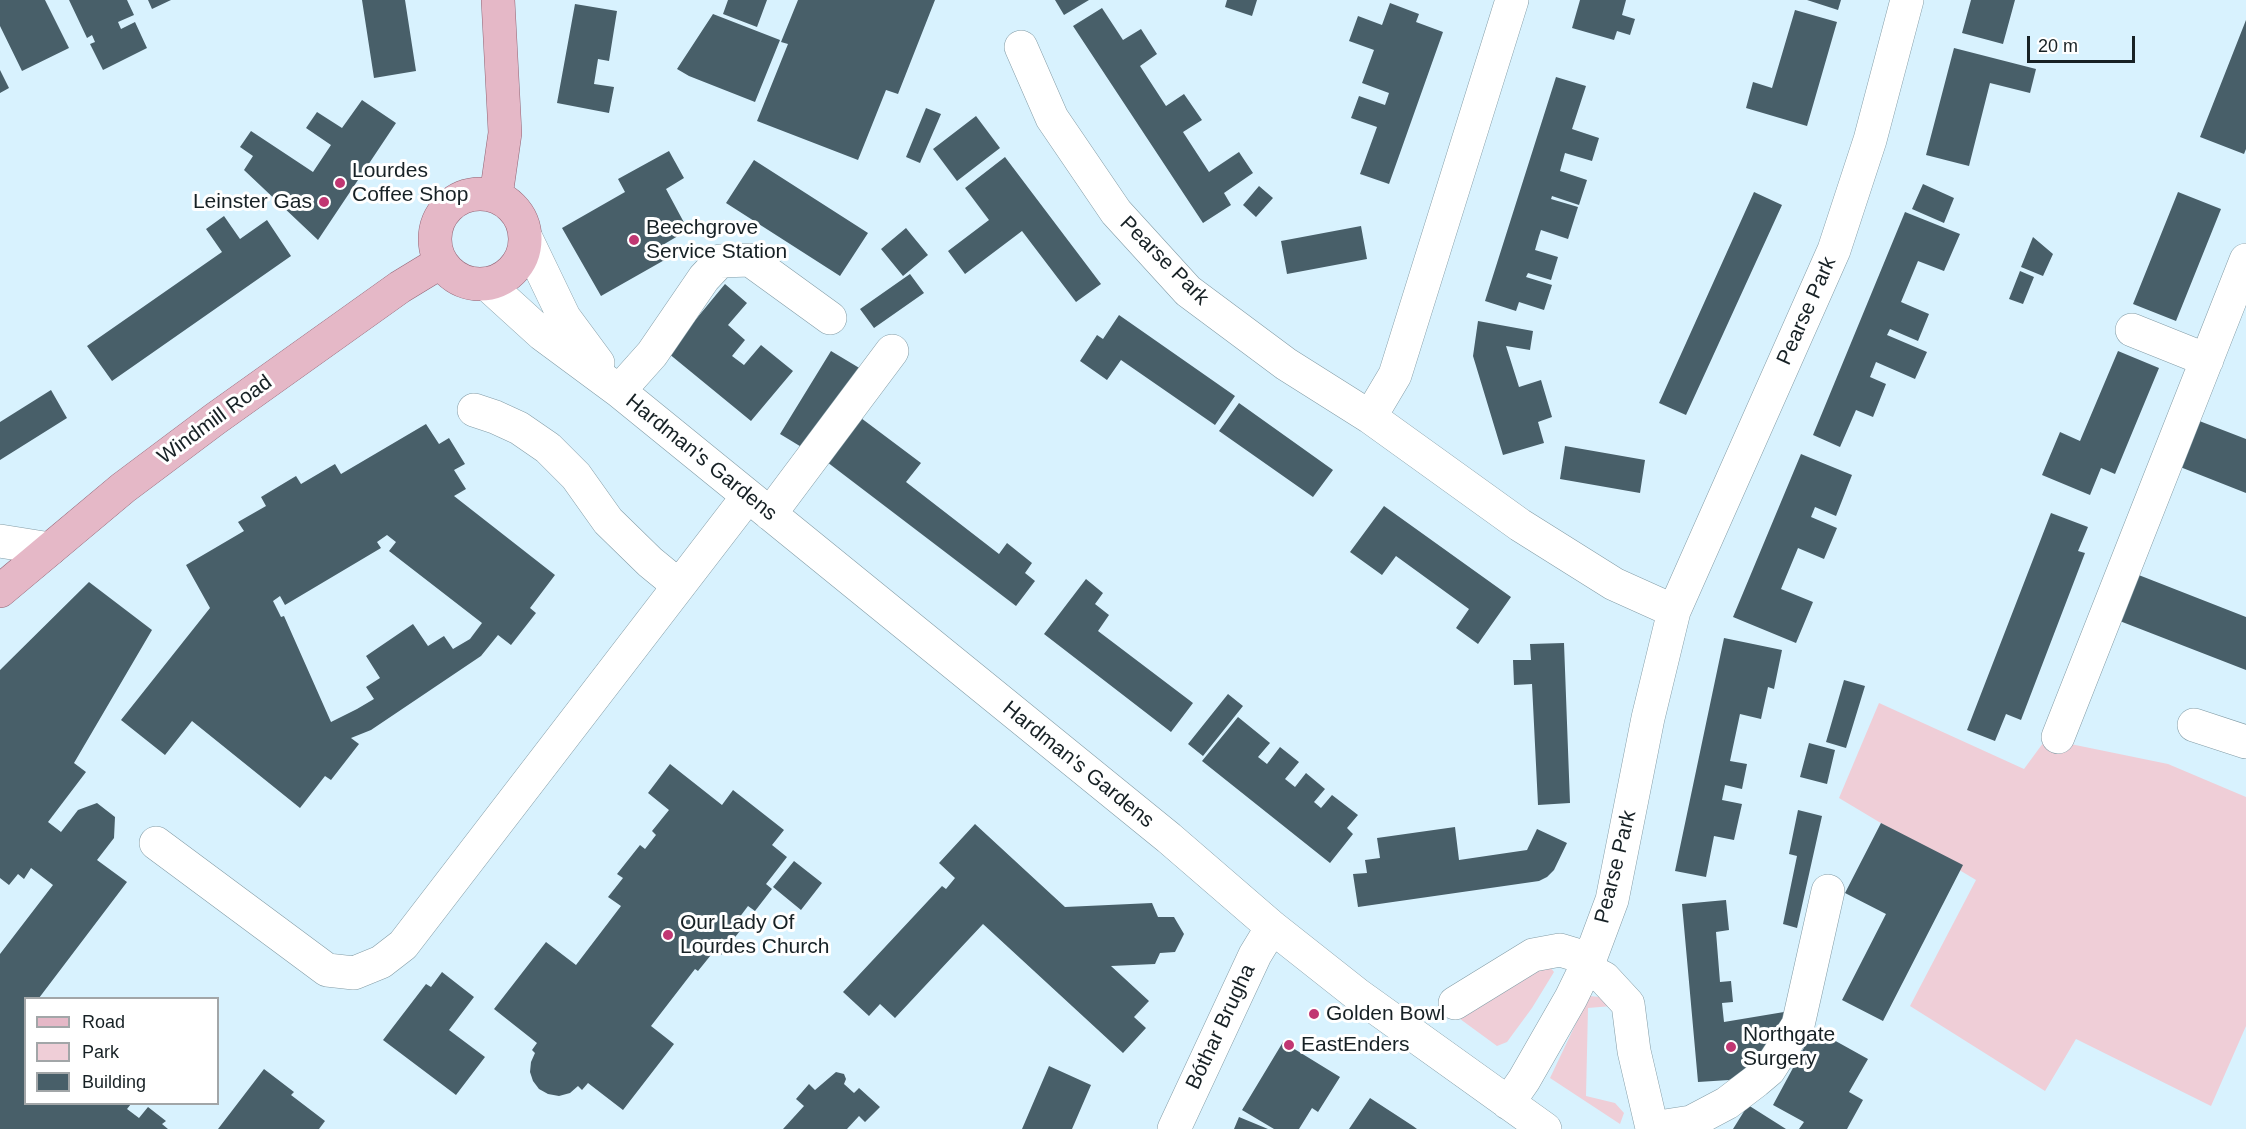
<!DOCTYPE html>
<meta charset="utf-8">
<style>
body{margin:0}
#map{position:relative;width:2246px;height:1129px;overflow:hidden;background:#d8f2fe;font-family:Helvetica,sans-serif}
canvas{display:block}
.legend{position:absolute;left:24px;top:997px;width:195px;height:108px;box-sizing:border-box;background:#fff;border:2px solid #a2a6a8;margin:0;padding:8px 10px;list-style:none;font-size:18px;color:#172125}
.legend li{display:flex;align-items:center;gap:12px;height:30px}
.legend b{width:30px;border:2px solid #a2a6a8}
.scale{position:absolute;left:2027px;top:36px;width:108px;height:27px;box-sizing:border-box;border:3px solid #172125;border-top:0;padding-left:8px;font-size:18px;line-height:21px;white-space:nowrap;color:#172125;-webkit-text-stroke:4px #fff;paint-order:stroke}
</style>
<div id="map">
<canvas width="2246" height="1129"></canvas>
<ul class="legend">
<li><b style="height:8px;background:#e5b8c7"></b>Road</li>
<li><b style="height:16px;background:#efced7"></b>Park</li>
<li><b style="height:16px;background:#485f69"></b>Building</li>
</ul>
<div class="scale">20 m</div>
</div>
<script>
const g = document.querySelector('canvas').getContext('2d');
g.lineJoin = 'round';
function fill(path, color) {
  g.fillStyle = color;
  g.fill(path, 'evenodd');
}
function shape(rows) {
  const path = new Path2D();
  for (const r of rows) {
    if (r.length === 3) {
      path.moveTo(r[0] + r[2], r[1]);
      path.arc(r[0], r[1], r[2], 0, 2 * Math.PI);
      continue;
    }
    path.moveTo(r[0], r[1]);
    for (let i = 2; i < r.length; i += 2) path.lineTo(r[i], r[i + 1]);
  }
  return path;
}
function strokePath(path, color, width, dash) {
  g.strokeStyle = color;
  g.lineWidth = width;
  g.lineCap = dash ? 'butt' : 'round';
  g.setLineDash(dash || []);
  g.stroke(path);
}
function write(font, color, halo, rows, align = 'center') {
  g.font = font + ' Helvetica,sans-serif';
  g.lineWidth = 6;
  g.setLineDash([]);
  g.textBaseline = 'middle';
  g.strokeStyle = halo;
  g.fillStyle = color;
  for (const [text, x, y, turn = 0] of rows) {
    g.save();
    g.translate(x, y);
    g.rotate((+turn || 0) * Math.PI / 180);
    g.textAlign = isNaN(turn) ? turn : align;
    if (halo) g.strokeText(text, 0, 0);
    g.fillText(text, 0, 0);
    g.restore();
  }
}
fill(shape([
 [1879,703,2024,769,2046,739,2168,764,2246,797,2246,1026,2211,1106,2076,1039,2045,1091,1910,1006,1976,880,1839,798],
 [1546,962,1554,972,1532,1008,1507,1042,1497,1046,1456,1016],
 [1589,996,1600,997,1612,1006,1588,1008,1586,1096,1615,1103,1624,1113,1620,1124,1550,1078]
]), '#efced7');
fill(shape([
 [0,0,45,0,69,48,22,71,0,26],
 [69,0,127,0,134,15,118,22,121,29,135,22,147,48,103,70,90,44,95,42,92,35,87,38],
 [148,0,171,0,152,9],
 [362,0,405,0,416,71,374,78],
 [728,0,767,0,757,27,723,14],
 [798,0,935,0,898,94,886,90,858,160,757,121,788,44,781,42],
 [1055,0,1089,0,1064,15],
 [1227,0,1257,0,1252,16,1225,7],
 [1580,0,1626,0,1622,15,1635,19,1630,35,1617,31,1614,40,1572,28],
 [1807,0,1841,0,1838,10],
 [1971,0,2015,0,2003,44,1962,33],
 [1390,3,1419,14,1416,22,1443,32,1389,184,1360,174,1377,127,1351,118,1359,96,1385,105,1389,93,1362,83,1374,50,1349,41,1358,16,1382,25],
 [575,4,617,11,609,61,598,59,594,84,614,87,609,113,557,103],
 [1102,8,1123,40,1141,29,1157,54,1140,66,1166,106,1184,94,1202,120,1183,132,1209,172,1239,152,1253,173,1224,193,1231,205,1203,223,1073,26],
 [1795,10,1837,22,1807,126,1746,108,1753,82,1772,88],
 [713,14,780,40,755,102,689,76,677,69],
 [2246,20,2246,149,2244,154,2200,137],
 [1954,48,2036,69,2030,93,1990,83,1969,166,1926,155],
 [0,70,9,88,0,93],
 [1556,77,1586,86,1572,129,1599,138,1592,161,1565,153,1560,171,1587,180,1579,205,1552,196,1551,199,1578,207,1568,239,1541,230,1539,236,1535,250,1558,257,1551,280,1528,273,1526,277,1552,285,1544,310,1519,302,1516,311,1485,301],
 [362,100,396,123,318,240,244,170,253,156,240,147,251,131,313,172,331,145,306,128,317,112,342,128],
 [926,108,941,114,920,163,906,157],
 [976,116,1000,148,957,181,933,149],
 [669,151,684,178,666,189,688,230,661,246,668,258,601,296,562,228,625,192,618,179],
 [1005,157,1101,284,1076,302,1022,231,965,274,948,251,989,220,965,188],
 [754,160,868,233,840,276,726,203],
 [1923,184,1954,198,1944,223,1912,209],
 [1259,186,1273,198,1256,217,1243,205],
 [1754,192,1782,205,1686,415,1659,403],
 [2178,192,2221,209,2176,321,2133,304],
 [1905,212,1960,234,1944,271,1918,261,1901,302,1929,314,1918,341,1890,329,1887,335,1927,352,1915,379,1876,362,1870,377,1886,384,1873,417,1856,410,1840,447,1813,435],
 [224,216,240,239,267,220,291,256,112,381,87,346,222,252,206,229],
 [1361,226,1367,259,1287,274,1281,241],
 [906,228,928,255,903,276,881,249],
 [2033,237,2053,254,2043,276,2021,267],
 [2020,271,2034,277,2023,304,2009,299],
 [910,274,924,293,874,328,860,309],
 [725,284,747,303,728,325,745,340,732,356,744,365,761,345,793,371,751,421,668,353],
 [1119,315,1235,396,1215,425,1121,360,1107,380,1080,361,1097,335,1103,339],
 [1478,321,1533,331,1530,350,1506,346,1519,387,1541,380,1552,417,1538,422,1544,443,1503,455,1473,356],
 [831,351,866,372,808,451,780,434],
 [2118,351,2159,368,2115,474,2101,468,2090,495,2042,475,2060,432,2080,441],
 [51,390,67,418,0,460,0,422],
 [1239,403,1333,470,1313,497,1219,431],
 [2189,417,2246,439,2246,493,2170,463],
 [861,418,921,463,906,482,999,554,1007,543,1032,563,1025,573,1035,581,1016,606,827,462],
 [426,424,439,444,449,438,465,464,454,470,466,489,454,496,555,575,530,608,536,613,511,645,498,635,481,656,371,730,351,738,359,744,331,780,325,776,300,808,192,721,165,755,121,720,210,608,186,565,244,531,238,522,266,506,261,497,296,476,301,484,335,464,341,474],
 [387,535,396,542,389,551,482,623,470,639,453,649,444,636,428,646,413,624,366,656,380,678,366,687,374,699,357,709,331,722,284,616,281,617,273,601,280,596,285,605,381,548,377,542],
 [1565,446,1645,460,1640,493,1560,479],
 [1801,454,1852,475,1836,516,1815,507,1811,517,1837,528,1824,559,1798,548,1781,589,1813,602,1796,643,1733,617],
 [1384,506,1511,597,1478,644,1456,628,1469,609,1396,556,1382,575,1350,552],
 [2051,513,2088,527,2078,551,2085,553,2021,720,2006,714,1995,741,1967,730],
 [2131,572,2246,617,2246,670,2112,618],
 [1086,579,1103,593,1095,604,1109,615,1098,631,1193,703,1171,732,1044,634],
 [89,582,152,630,74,763,86,772,48,822,61,832,78,810,97,803,115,817,114,838,97,860,127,882,39,998,26,998,24,1018,26,1020,26,1104,131,1104,127,1109,139,1118,148,1107,166,1121,162,1124,168,1129,0,1129,0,954,53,885,31,868,24,879,18,874,9,885,0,878,0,670],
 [1724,638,1782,650,1774,689,1768,687,1761,719,1740,714,1730,761,1747,764,1742,789,1725,785,1722,800,1742,804,1734,840,1714,836,1706,877,1675,871],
 [1564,643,1570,803,1538,805,1532,684,1514,685,1513,660,1531,660,1530,644],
 [1844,680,1865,686,1846,748,1826,742],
 [1228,694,1243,706,1203,756,1188,744],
 [1238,717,1270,743,1258,757,1267,764,1280,747,1299,762,1285,779,1295,787,1306,773,1325,789,1314,802,1321,808,1332,795,1358,815,1347,828,1353,834,1330,863,1202,761],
 [1809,743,1835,750,1827,784,1800,777],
 [670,764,722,805,733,790,784,830,772,845,787,857,766,884,772,889,755,911,748,906,736,922,743,927,721,955,715,950,698,971,695,969,651,1026,674,1044,623,1110,588,1083,582,1090,578,1086,570,1093,559,1096,548,1094,539,1089,533,1081,530,1072,531,1062,535,1053,532,1050,537,1043,494,1009,546,942,576,965,621,906,608,897,623,878,617,874,640,845,645,849,656,835,652,831,669,810,648,793],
 [1798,810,1822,816,1797,928,1783,924,1797,856,1789,854],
 [1881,823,1963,865,1883,1021,1842,1000,1886,914,1845,893],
 [975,824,1065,907,1152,903,1158,917,1174,917,1184,934,1175,952,1160,953,1155,964,1111,966,1149,1001,1134,1017,1146,1028,1123,1053,983,924,895,1018,880,1004,869,1016,843,992,942,886,946,889,955,878,939,863],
 [1455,827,1459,860,1527,850,1537,829,1567,843,1554,870,1547,877,1539,881,1358,907,1353,874,1367,873,1365,860,1380,858,1377,838],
 [794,861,822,883,801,910,773,887],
 [1726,900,1729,930,1716,932,1720,982,1731,981,1733,1002,1722,1003,1724,1022,1790,1011,1752,1069,1729,1080,1698,1082,1682,904],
 [442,972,474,997,449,1030,485,1057,456,1095,383,1040,426,984,431,987],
 [1814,1029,1868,1059,1849,1092,1863,1100,1847,1129,1799,1129,1804,1122,1773,1105],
 [1283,1042,1340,1077,1318,1112,1312,1108,1299,1129,1274,1129,1242,1110],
 [1049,1066,1091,1085,1072,1129,1022,1129],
 [264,1069,294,1092,291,1095,325,1121,319,1129,218,1129],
 [836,1072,844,1074,846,1079,844,1084,854,1093,859,1088,880,1107,865,1122,859,1116,847,1129,783,1129,804,1106,796,1099,809,1084,815,1090],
 [1370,1098,1413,1126,1417,1129,1349,1129],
 [1748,1105,1786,1129,1733,1129],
 [1239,1117,1268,1129,1234,1129]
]), '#485f69');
const minor = shape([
 [1021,47,1052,118,1116,212,1188,291,1286,364,1370,417,1520,525,1614,584,1674,611],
 [526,238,564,317,598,363],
 [487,284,542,334,619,391,1169,838,1272,927,1358,995,1545,1129],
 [2132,330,2207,360],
 [619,391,652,354,704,278,720,261,750,260,830,318],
 [474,410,495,417,519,428,548,448,576,476,608,521,650,562,678,585],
 [1370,417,1395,375,1512,0],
 [770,514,892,351],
 [0,541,50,549],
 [2194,725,2246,742],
 [2058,737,2246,260],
 [156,843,327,970,354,973,381,962,403,945,748,496],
 [1585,968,1604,978,1628,1004,1634,1051,1652,1128,1691,1122,1727,1103,1756,1081,1769,1070,1798,1025,1828,891],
 [1455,1003,1533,955,1560,950,1590,959],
 [1508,1103,1524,1080,1571,998,1590,959,1612,900,1648,718,1674,611,1834,250,1870,140,1907,0],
 [1174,1129,1255,955,1272,927]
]);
const major = shape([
 [480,239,45],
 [496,196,505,133,498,0],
 [0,591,123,488,215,419,400,287,441,262]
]);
strokePath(minor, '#839ca6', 34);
strokePath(major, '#926576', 34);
strokePath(minor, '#fff', 33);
strokePath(major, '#e5b8c7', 33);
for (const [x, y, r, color] of [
 [340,183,6,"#c13772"],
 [324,202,6,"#c13772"],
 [634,240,6,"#c13772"],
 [668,935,6,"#c13772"],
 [1314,1014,6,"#c13772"],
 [1289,1045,6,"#c13772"],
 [1731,1047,6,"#c13772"]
]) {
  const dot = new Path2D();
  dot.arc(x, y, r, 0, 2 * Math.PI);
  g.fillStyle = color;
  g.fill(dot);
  strokePath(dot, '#fff', 2);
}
write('21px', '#172125', '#fff', [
 ["Lourdes",352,171],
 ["Coffee Shop",352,195],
 ["Leinster Gas",312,202,"right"],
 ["Beechgrove",646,228],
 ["Service Station",646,252],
 ["Our Lady Of",680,923],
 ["Lourdes Church",680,947],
 ["Golden Bowl",1326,1014],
 ["Northgate",1743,1035],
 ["Surgery",1743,1059],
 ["EastEnders",1301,1045]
], 'left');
write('21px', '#172125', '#fff', [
 ["Pearse Park",1164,261,45],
 ["Pearse Park",1807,311,-66],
 ["Windmill Road",215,420,-36],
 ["Hardman's Gardens",701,458,39],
 ["Hardman's Gardens",1078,765,39],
 ["Pearse Park",1616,867,-76],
 ["Bóthar Brugha",1221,1027,-65]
]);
</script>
